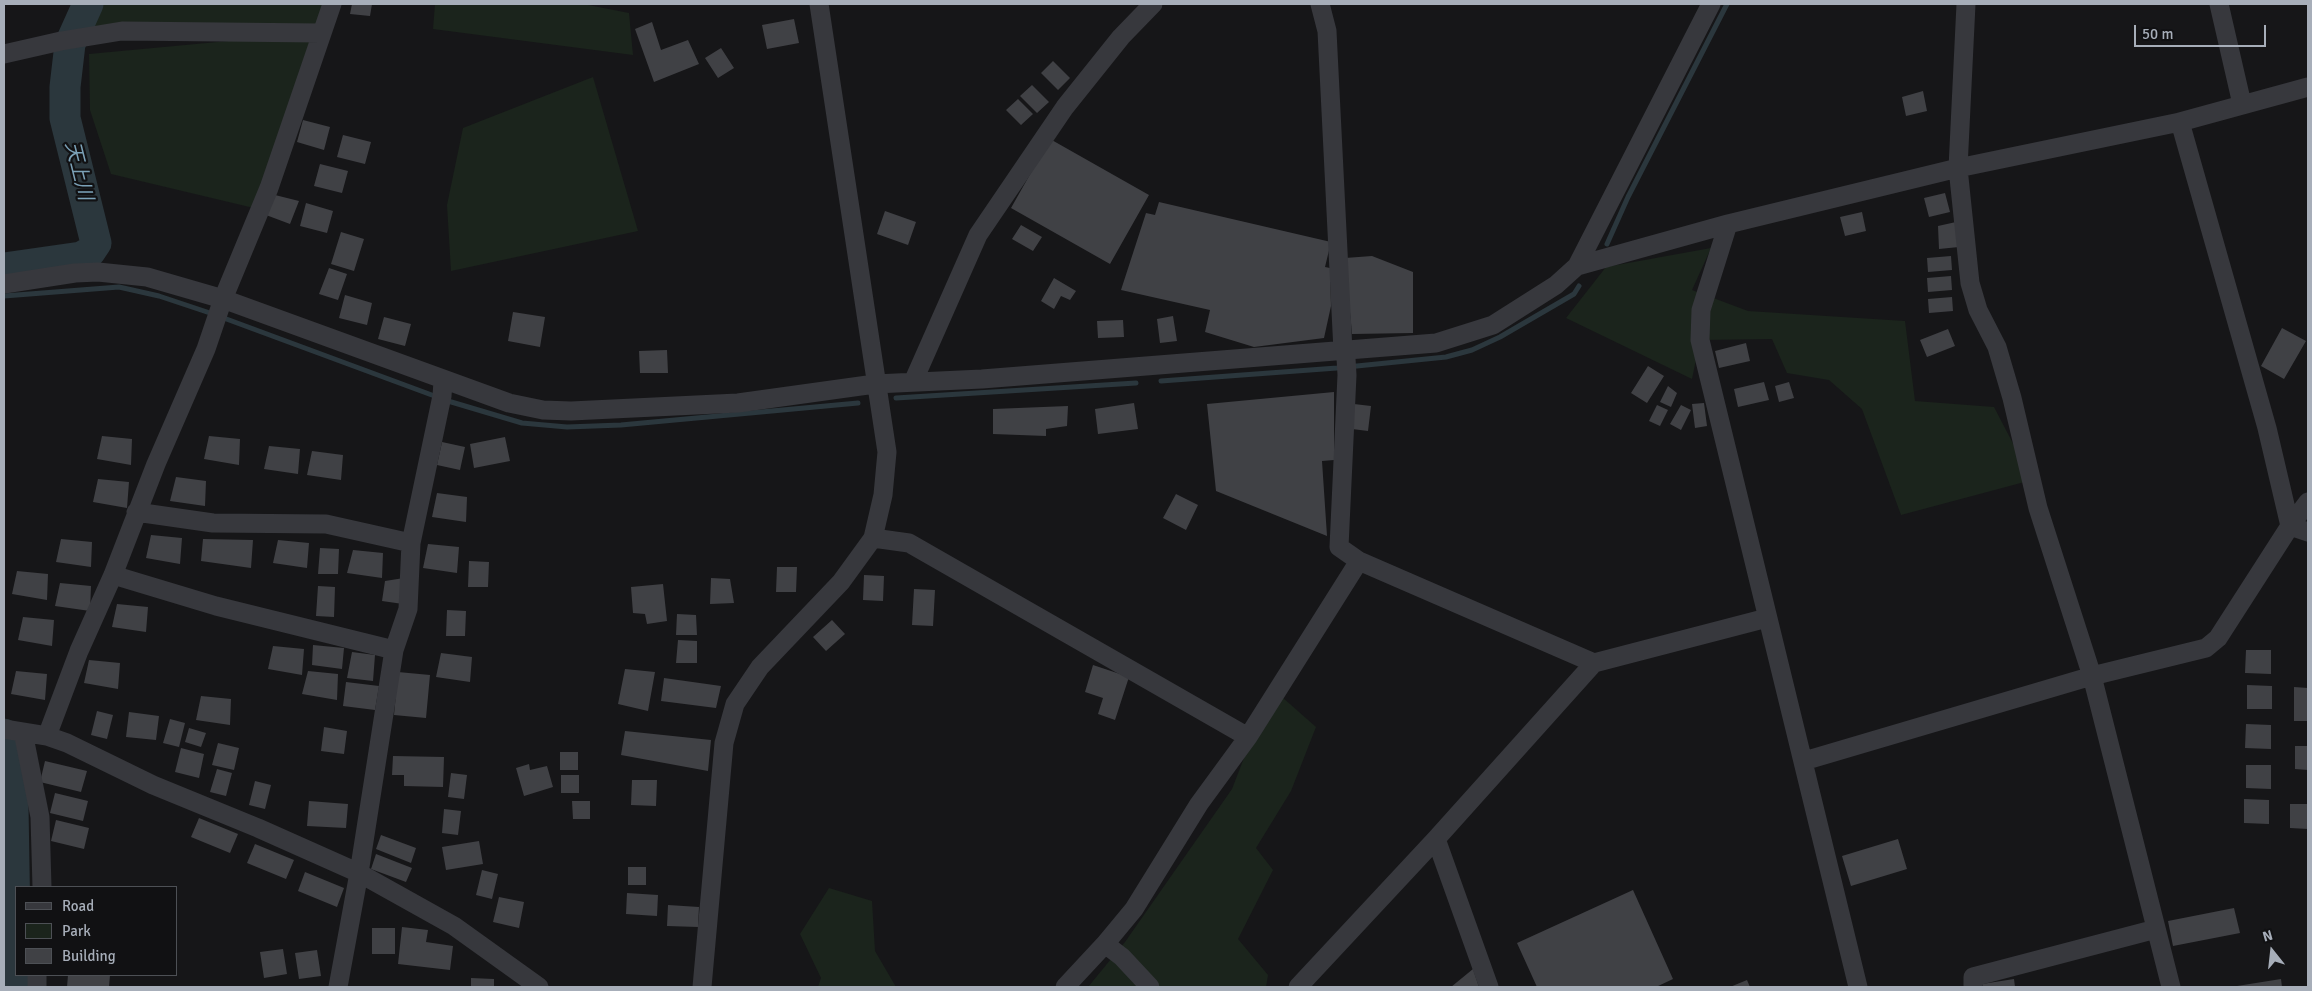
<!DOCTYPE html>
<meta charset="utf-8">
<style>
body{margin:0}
#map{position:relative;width:2312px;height:991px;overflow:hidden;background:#161618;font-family:Signika,sans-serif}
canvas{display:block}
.frame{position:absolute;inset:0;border:5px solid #a7aeb9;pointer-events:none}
.legend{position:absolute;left:15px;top:886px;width:162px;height:90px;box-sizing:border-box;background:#111113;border:1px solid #4d5055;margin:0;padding:6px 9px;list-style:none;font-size:15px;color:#a7aeb9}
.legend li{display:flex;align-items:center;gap:10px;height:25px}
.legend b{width:25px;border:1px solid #4d5055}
.north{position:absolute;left:2247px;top:926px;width:50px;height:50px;-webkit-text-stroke:4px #111113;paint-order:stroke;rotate:344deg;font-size:14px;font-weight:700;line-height:20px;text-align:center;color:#a7aeb9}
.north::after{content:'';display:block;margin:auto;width:18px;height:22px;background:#a7aeb9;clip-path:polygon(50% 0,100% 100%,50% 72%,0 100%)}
.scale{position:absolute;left:2134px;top:25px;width:132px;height:22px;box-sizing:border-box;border:2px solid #a7aeb9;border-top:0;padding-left:6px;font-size:15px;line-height:18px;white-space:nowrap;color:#a7aeb9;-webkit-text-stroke:4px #111113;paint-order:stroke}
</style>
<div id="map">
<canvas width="2312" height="991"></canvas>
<div class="frame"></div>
<ul class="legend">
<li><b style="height:6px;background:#37383d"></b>Road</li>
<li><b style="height:14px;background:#1b241c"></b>Park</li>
<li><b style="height:14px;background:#404145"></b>Building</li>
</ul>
<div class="north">N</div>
<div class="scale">50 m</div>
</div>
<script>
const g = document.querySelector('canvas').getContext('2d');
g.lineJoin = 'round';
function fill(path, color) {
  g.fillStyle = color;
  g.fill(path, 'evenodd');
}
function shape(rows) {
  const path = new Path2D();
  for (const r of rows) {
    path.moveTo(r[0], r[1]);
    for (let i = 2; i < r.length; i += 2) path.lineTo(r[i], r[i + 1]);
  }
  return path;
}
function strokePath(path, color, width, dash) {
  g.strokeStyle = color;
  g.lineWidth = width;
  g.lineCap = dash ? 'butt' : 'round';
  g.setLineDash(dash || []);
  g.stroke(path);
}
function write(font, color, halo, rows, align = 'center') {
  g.font = font + ' Signika,"Noto Sans JP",sans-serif';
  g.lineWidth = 4.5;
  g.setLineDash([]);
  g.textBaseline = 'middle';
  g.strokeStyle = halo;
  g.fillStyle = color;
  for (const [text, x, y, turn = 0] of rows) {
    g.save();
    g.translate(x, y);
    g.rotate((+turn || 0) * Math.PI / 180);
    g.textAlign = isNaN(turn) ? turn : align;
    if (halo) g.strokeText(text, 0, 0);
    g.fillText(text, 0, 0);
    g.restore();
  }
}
fill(shape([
 [101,4,332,4,258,209,111,174,90,110,89,54,314,33,89,29],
 [435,4,583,4,629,13,633,55,433,29],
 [593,77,638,231,451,271,447,205,463,128],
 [1711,248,1692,290,1748,311,1905,321,1915,401,1994,407,2032,480,1901,515,1862,409,1829,380,1787,373,1772,339,1700,340,1692,379,1566,318,1606,267],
 [1282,697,1316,727,1291,791,1256,848,1273,870,1238,939,1268,975,1266,987,1088,987,1125,942,1232,789,1259,719],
 [829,888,872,901,875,951,896,987,818,987,821,978,800,934]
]), '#1b241c');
strokePath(shape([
 [1607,244,1628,197,1727,4],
 [4,296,119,287,159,296,213,314],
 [221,317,448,401,522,423,567,427,621,425,858,403],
 [1161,381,1337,368,1446,357,1472,350,1500,337,1574,294,1579,286],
 [896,398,1136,383]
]), '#2b373d', 5);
strokePath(shape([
 [4,268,81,257,90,252,96,243,65,118,65,87,70,44,88,4],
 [4,734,9,758,13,806,16,987]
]), '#2b373d', 31);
fill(shape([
 [352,4,372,4,370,16,350,14],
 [794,19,799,43,767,49,762,25],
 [652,22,661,50,688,40,699,64,654,82,635,29],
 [721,48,734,68,718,78,705,58],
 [1053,61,1070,78,1058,90,1041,73],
 [1032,85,1049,102,1037,113,1020,96],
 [1923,91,1927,111,1906,116,1902,97],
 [1018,99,1033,114,1021,125,1006,110],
 [303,120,330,127,324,150,297,142],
 [343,135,371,142,365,164,337,157],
 [1050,139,1149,195,1110,264,1011,208],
 [320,164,348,171,342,193,314,186],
 [1945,193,1950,212,1929,217,1924,198],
 [271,194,299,201,290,224,266,215],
 [1159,202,1331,242,1325,267,1330,268,1331,306,1324,338,1254,347,1205,332,1210,310,1121,290,1146,213,1155,215],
 [306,203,333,211,327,233,300,226],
 [885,211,916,222,908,245,877,234],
 [1862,212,1866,231,1845,236,1840,217],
 [1956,222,1959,247,1939,249,1938,226],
 [1021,225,1042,237,1033,251,1012,239],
 [341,232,364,239,354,271,331,264],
 [1372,256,1413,272,1413,333,1352,334,1345,258],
 [1951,256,1952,270,1928,272,1927,258],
 [329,268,347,274,338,300,319,294],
 [1951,276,1952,290,1928,292,1927,278],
 [1054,278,1076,291,1070,300,1061,296,1054,309,1041,301],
 [345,295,372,303,367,325,339,318],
 [1952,297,1953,311,1929,313,1928,299],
 [513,312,545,317,540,347,508,341],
 [1173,316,1177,341,1160,343,1157,319],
 [384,317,411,324,405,346,378,339],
 [1123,320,1124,337,1098,338,1097,321],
 [2282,328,2306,341,2284,379,2261,366],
 [1948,329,1955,346,1927,357,1920,340],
 [1746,343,1750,361,1719,368,1715,351],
 [667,350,668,373,640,373,639,351],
 [1648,366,1664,376,1647,403,1631,393],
 [1764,382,1769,400,1738,407,1734,389],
 [1789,382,1794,398,1779,402,1775,386],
 [1668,386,1677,393,1671,407,1660,402],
 [1334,392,1334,460,1322,461,1327,536,1216,491,1207,404],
 [1134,403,1138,429,1098,434,1095,409],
 [1704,403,1707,426,1695,428,1692,404],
 [1354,404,1371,406,1368,431,1352,429],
 [1657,405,1668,410,1660,426,1649,421],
 [1681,405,1691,410,1681,430,1670,424],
 [1068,406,1067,426,1046,429,1046,436,993,434,993,409],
 [102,436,132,439,131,465,97,459],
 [209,436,240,439,239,465,204,459],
 [505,437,510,461,474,468,470,444],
 [442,442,465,447,460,470,437,465],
 [269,446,300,449,298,474,264,469],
 [312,451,343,455,341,480,307,475],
 [176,477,206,481,205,506,170,501],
 [98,479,129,482,127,508,93,502],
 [437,493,467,497,466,522,432,517],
 [1176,494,1198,505,1186,530,1163,518],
 [151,535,182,538,180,564,146,558],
 [61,539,92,542,91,567,56,562],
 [203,539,253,540,251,568,201,561],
 [278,540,309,543,307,568,273,563],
 [428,544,459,547,457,573,423,568],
 [320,548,339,549,338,574,318,574],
 [353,550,383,553,382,578,347,573],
 [469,561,489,562,488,587,468,587],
 [777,567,797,567,796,592,776,592],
 [17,571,48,574,47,600,12,594],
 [864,575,884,576,883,601,863,600],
 [404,578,403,604,382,601,385,581],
 [711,578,730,579,734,603,710,604],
 [60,583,91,586,90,611,55,606],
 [663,584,667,621,647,624,645,614,633,613,631,587],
 [318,586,335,587,334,617,316,616],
 [914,589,935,590,933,626,912,625],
 [117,604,148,607,146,632,112,627],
 [447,610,466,611,465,636,446,636],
 [677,614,696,615,697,635,676,635],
 [23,617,54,620,52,646,18,640],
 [832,620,845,634,826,651,813,637],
 [678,640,697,641,697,663,676,663],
 [313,645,344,648,342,669,312,665],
 [273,646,304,649,302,675,268,669],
 [2246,650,2271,650,2271,674,2245,673],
 [352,652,375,655,373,681,347,678],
 [441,653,472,657,470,682,436,677],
 [89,660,120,663,118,689,84,683],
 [1093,665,1129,677,1115,720,1098,714,1103,698,1085,692],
 [625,669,655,672,648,711,618,704],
 [16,671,47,674,45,700,11,694],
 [308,671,338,674,337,700,302,694],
 [398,672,430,675,426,718,394,715],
 [664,678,721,686,716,708,661,701],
 [346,682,379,686,375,710,343,706],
 [2247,685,2272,686,2272,709,2247,709],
 [2294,687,2308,688,2308,721,2294,721],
 [201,696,231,699,230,725,196,720],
 [97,711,113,715,107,739,91,735],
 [129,712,159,716,156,740,126,737],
 [170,719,185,723,179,747,163,743],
 [2246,724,2271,725,2271,749,2245,748],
 [324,727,347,731,344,754,321,751],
 [189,728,206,733,201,747,185,742],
 [625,731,711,740,708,771,621,755],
 [218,743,239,748,234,770,212,765],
 [2295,746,2308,746,2308,770,2295,769],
 [181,748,204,754,199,778,175,772],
 [560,752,578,752,578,770,560,770],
 [393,756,444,757,443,787,404,786,404,775,392,775],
 [45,761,87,771,81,792,40,782],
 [529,764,530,770,547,766,553,787,524,796,516,768],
 [2246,765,2271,765,2271,789,2246,788],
 [217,769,232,773,226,796,210,792],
 [451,773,467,775,464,799,448,797],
 [561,775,579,775,579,793,561,793],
 [632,780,657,780,656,806,631,805],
 [255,781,271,785,265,809,249,805],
 [55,793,88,801,83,821,50,813],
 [2244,799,2269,800,2269,824,2244,823],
 [309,801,348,804,346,828,307,826],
 [572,801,590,801,590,819,573,819],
 [2290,804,2308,804,2308,829,2290,828],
 [444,809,461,811,458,835,442,833],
 [199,818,238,834,230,853,191,837],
 [56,820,89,828,84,849,51,841],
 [381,835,416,848,411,863,376,849],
 [1898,839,1907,869,1851,886,1842,856],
 [479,841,483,864,446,870,442,847],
 [255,844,294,860,286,879,247,863],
 [376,854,412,868,406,882,371,869],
 [628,867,646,867,646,885,628,885],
 [482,870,498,874,492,899,476,895],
 [305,872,344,888,337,907,298,891],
 [1633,890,1673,979,1656,987,1537,987,1517,943],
 [627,893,658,895,657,916,626,914],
 [499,897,524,902,519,928,493,922],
 [668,905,699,907,698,927,667,926],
 [2234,908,2240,933,2173,946,2168,921],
 [402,927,428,930,426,942,453,946,450,970,398,964],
 [372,928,395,928,395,954,372,954],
 [283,949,287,974,264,978,260,952],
 [317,950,321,976,299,979,295,953],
 [1473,969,1479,987,1451,987],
 [68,975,110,975,109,987,67,987],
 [471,978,494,979,494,987,471,987],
 [2014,979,2015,987,1983,987,1982,984],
 [2281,979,2282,987,2237,987,2237,986],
 [1747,980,1750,987,1730,987]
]), '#404145');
strokePath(shape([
 [1320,4,1327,31,1343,351,1346,358,1347,375,1339,547,1359,561,1594,663],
 [1966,4,1958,168,1970,283,1978,310,1997,347,2012,398,2038,508,2092,676,2171,987],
 [2219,4,2242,104],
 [4,54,61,41,122,31,321,33],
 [2180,122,2267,428,2290,526],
 [1728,224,1701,310,1700,340,1858,987],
 [1577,266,1728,224,1958,168,2180,122,2308,87],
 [4,284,75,273,98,272,147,277,223,299,509,403,543,410,571,411,738,403,875,384,982,379,1436,343,1493,325,1556,285,1577,266,1711,4],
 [913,382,978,235,1065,107,1121,37,1153,4],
 [136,512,213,523,326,524,411,543],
 [2290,526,2308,532],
 [873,538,909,543,1248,737],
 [113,575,216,606,394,650],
 [4,729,47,736,67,743,153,785,258,828,359,873,454,926,539,987],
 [23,732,40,817,42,887],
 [47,736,79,651,113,575,156,464,206,349,223,299,269,188,332,4],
 [1804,761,2092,676,2206,648,2218,638,2290,526,2308,502],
 [1436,839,1489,987],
 [1105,944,1122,957,1150,987],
 [37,987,37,975],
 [338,987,359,873,394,650,408,609,411,543,442,396,443,381],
 [702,987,724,743,735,704,760,667,841,582,873,538,883,495,887,452,819,4],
 [1065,987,1105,944,1134,909,1199,804,1248,737,1359,561],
 [1298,987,1436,839,1594,663,1767,618],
 [1973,987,1973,977,2156,929]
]), '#37383d', 19);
write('italic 20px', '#7ba1b7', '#111113', [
 ["天上川",78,171,76]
]);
</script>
